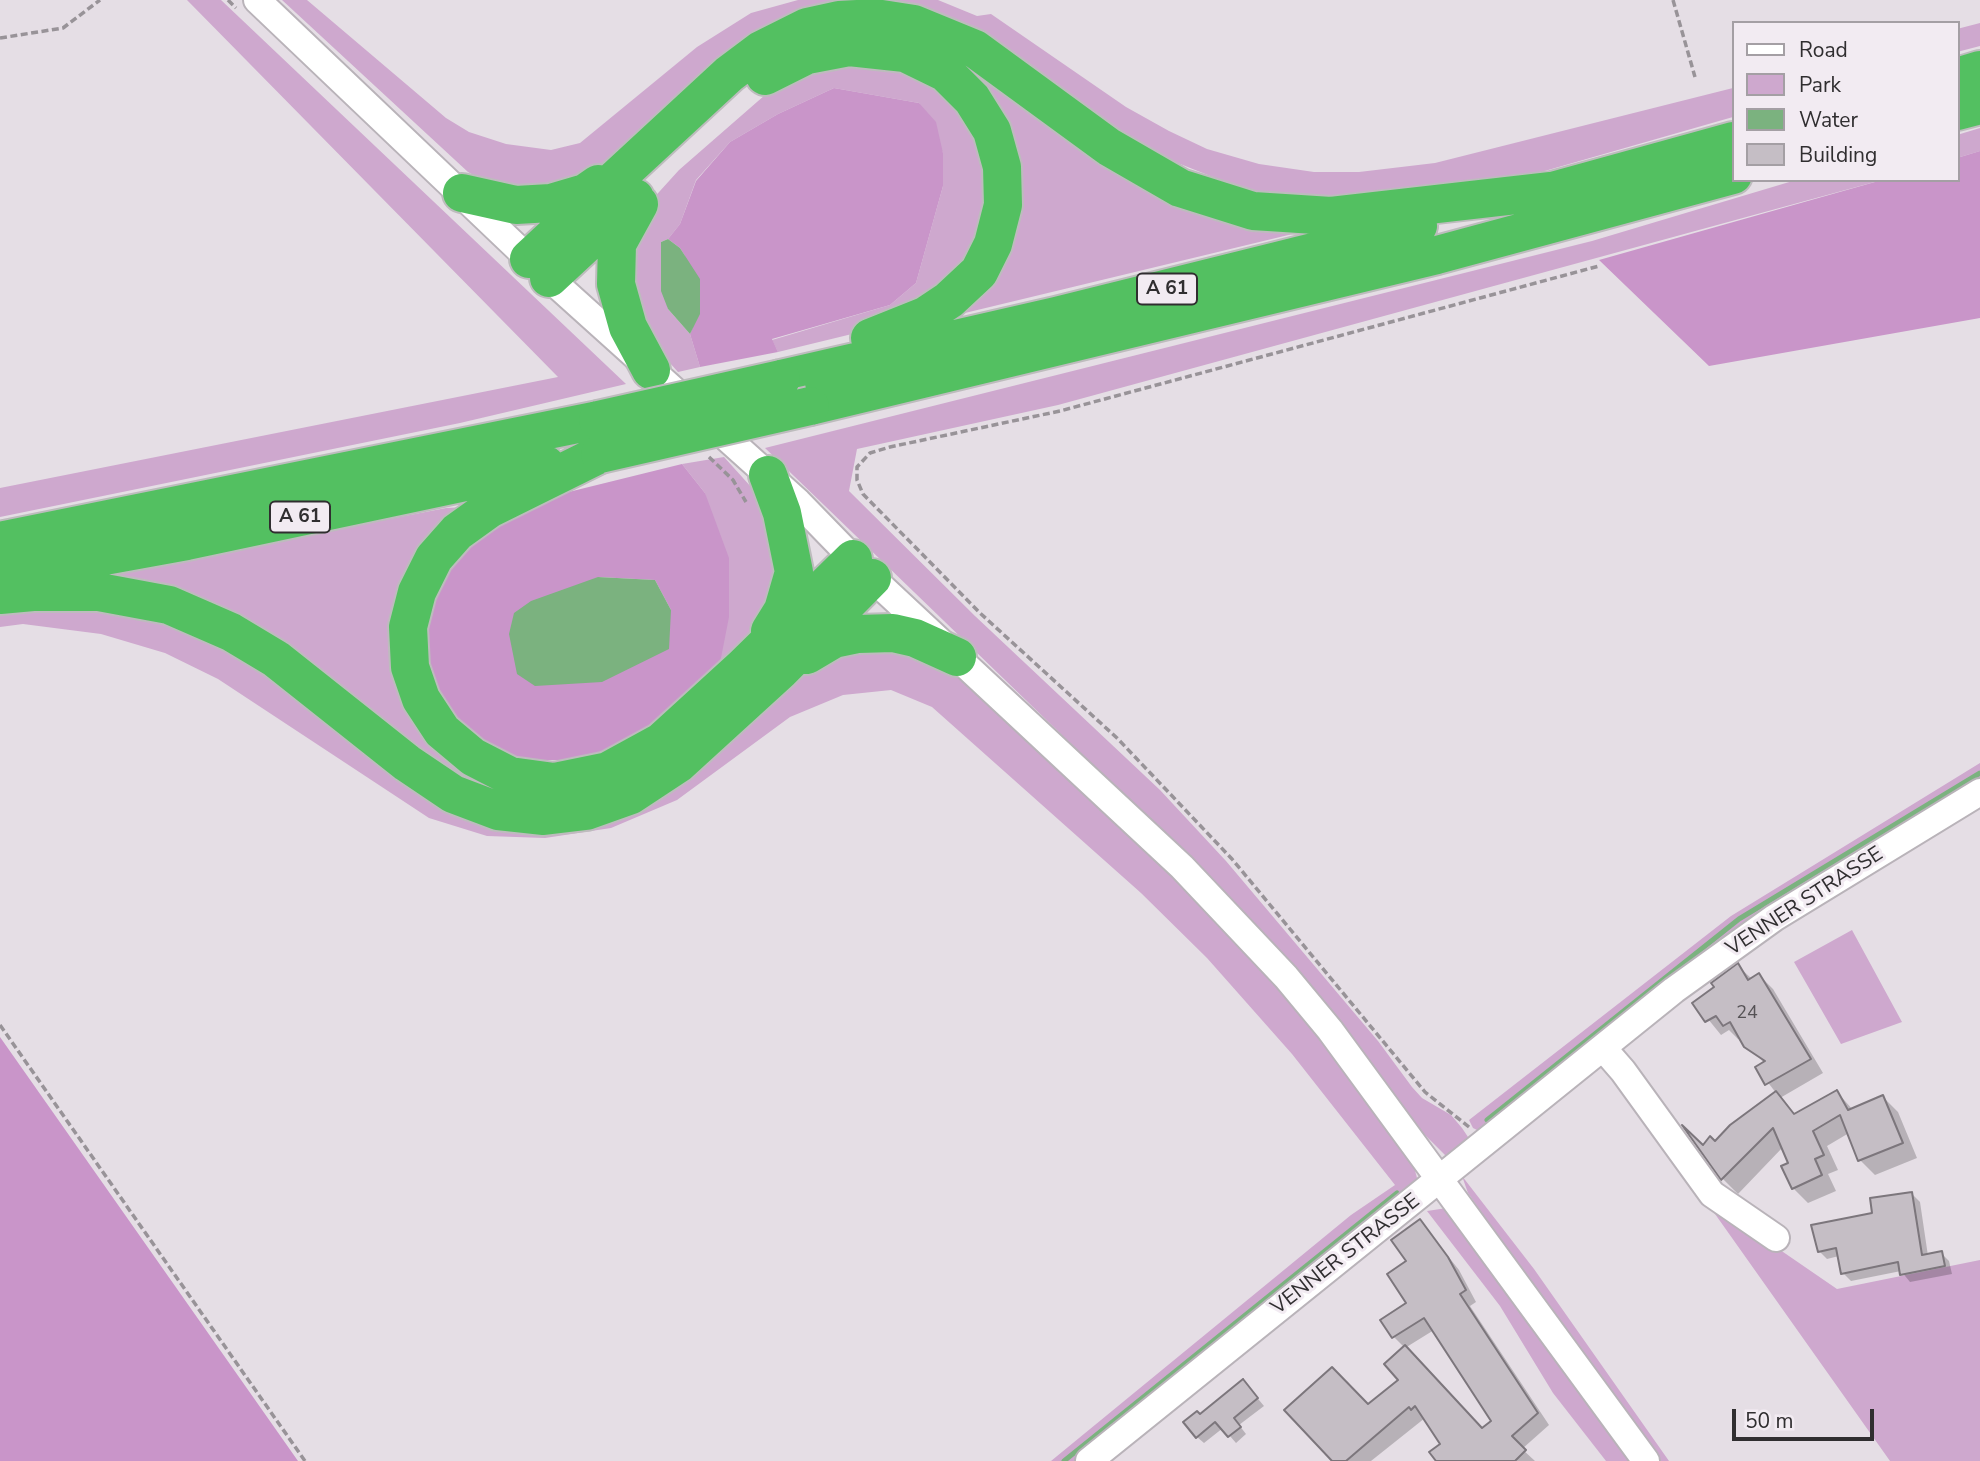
<!DOCTYPE html>
<style>
body{margin:0}
#map{position:relative;width:1980px;height:1461px;overflow:hidden;background:#e5dee5;font-family:"Nunito Sans",sans-serif}
canvas{display:block}
.legend{position:absolute;left:1732px;top:21px;width:228px;height:161px;box-sizing:border-box;background:#f2ebf2;border:2px solid #a49fa4;margin:0;padding:9px 12px;list-style:none;font-size:21px;color:#302e30}
.legend li{display:flex;align-items:center;gap:14px;height:35px}
.legend b{width:35px;border:2px solid #a49fa4}
.scale{position:absolute;left:1732px;top:1409px;width:142px;height:32px;box-sizing:border-box;border:4px solid #302e30;border-top:0;padding-left:9px;font-size:21px;line-height:24px;white-space:nowrap;color:#302e30;-webkit-text-stroke:5px #f2ebf2;paint-order:stroke}
</style>
<div id="map">
<canvas width="1980" height="1461"></canvas>
<ul class="legend">
<li><b style="height:9px;background:#fff"></b>Road</li>
<li><b style="height:19px;background:#cea8ce"></b>Park</li>
<li><b style="height:19px;background:#7bb27f"></b>Water</li>
<li><b style="height:19px;background:#c5bec5"></b>Building</li>
</ul>
<div class="scale">50 m</div>
</div>
<script>
const g = document.querySelector('canvas').getContext('2d');
g.lineJoin = 'round';
function fill(path, color) {
  g.fillStyle = color;
  g.fill(path, 'evenodd');
}
function shape(rows) {
  const path = new Path2D();
  for (const r of rows) {
    path.moveTo(r[0], r[1]);
    for (let i = 2; i < r.length; i += 2) path.lineTo(r[i], r[i + 1]);
  }
  return path;
}
function strokePath(path, color, width, dash) {
  g.strokeStyle = color;
  g.lineWidth = width;
  g.lineCap = dash ? 'butt' : 'round';
  g.setLineDash(dash || []);
  g.stroke(path);
}
function write(font, color, halo, rows, align = 'center') {
  g.font = font + ' "Nunito Sans",sans-serif';
  g.lineWidth = 6;
  g.setLineDash([]);
  g.textBaseline = 'middle';
  g.strokeStyle = halo;
  g.fillStyle = color;
  for (const [text, x, y, turn = 0] of rows) {
    g.save();
    g.translate(x, y);
    g.rotate((+turn || 0) * Math.PI / 180);
    g.textAlign = isNaN(turn) ? turn : align;
    if (halo) g.strokeText(text, 0, 0);
    g.fillText(text, 0, 0);
    g.restore();
  }
}
fill(shape([
 [187,0,221,0,626,384,460,423,0,517,0,488,558,377],
 [282,0,307,0,446,118,469,132,506,144,551,150,580,143,697,47,751,13,798,0,938,0,977,16,991,14,1126,107,1169,131,1207,149,1259,164,1314,172,1359,172,1435,163,1733,88,1733,117,1475,191,1348,206,1253,193,1160,156,991,45,958,29,685,94,583,182,510,196,468,172],
 [1980,23,1980,46,1957,52,1957,29],
 [919,33,1094,142,1334,224,940,319,1010,196,925,54],
 [876,61,911,71,945,93,980,143,987,205,978,239,964,264,889,325,778,352,772,340,890,305,916,283,943,186,943,153,919,103,834,88,778,114,730,142,696,180,680,224,668,239,661,242,668,309,690,334,700,367,678,372,643,333,624,245,640,213,679,170,765,95,801,74],
 [1980,128,1980,151,1957,158,1957,135],
 [1796,180,1882,180,1058,405,857,449,849,491,975,616,1160,790,1226,861,1378,1041,1412,1087,1422,1098,1451,1115,1462,1128,1472,1143,1447,1157,1412,1122,1212,880,765,448,1592,241],
 [724,457,762,499,780,533,778,605,718,673,705,493,682,464],
 [466,507,476,765,635,780,473,792,306,674,77,579,446,508],
 [69,607,150,619,205,638,505,825,806,664,879,639,947,667,1194,895,1246,948,1325,1041,1411,1155,1417,1178,1408,1195,1078,1461,1051,1461,1351,1215,1395,1185,1292,1054,1207,958,1141,893,932,707,891,690,843,695,790,717,677,800,611,828,545,838,487,836,429,818,218,679,165,653,101,634,23,624,0,627,0,608],
 [1980,763,1980,780,1684,969,1581,1047,1481,1132,1473,1128,1469,1120,1731,916],
 [1852,930,1902,1022,1841,1044,1794,962],
 [1462,1176,1534,1269,1669,1461,1659,1461,1535,1290,1468,1193],
 [1703,1197,1837,1289,1980,1260,1980,1461,1890,1461],
 [1447,1208,1636,1461,1606,1461,1553,1393,1500,1306,1427,1211]
]), '#cea8ce');
fill(shape([
 [834,88,919,103,936,122,943,153,943,186,916,283,890,305,772,339,778,352,700,367,690,334,693,327,685,256,680,248,668,239,680,224,696,181,730,142,778,114],
 [1980,151,1980,318,1709,366,1599,260,1882,180,1957,180,1957,158],
 [682,464,705,493,729,558,729,617,718,673,672,711,623,744,576,760,527,760,493,748,468,731,443,703,426,661,426,625,439,575,462,544,520,504],
 [598,577,655,580,671,610],
 [0,1037,298,1461,0,1461]
]), '#c995c9');
fill(shape([
 [668,239,680,248,700,279,700,314,690,334,668,309,661,291,661,242],
 [598,577,655,580,671,610,669,649,602,682,535,686,517,674,509,634,514,613,531,601]
]), '#7bb27f');
fill(shape([
 [1738,966,1752,979,1759,975,1773,989,1823,1073,1780,1098,1796,1115,1837,1092,1853,1110,1883,1097,1898,1112,1917,1158,1875,1175,1860,1160,1849,1133,1827,1146,1838,1170,1828,1174,1836,1191,1808,1203,1793,1188,1790,1164,1783,1147,1738,1194,1723,1179,1693,1138,1703,1147,1715,1143,1776,1093,1757,1068,1764,1063,1740,1037,1738,1039,1729,1030,1721,1035,1695,1003,1717,988],
 [1912,1194,1920,1202,1928,1256,1941,1253,1949,1261,1952,1274,1910,1282,1901,1271,1851,1281,1843,1273,1839,1256,1827,1259,1819,1251],
 [1420,1221,1459,1270,1476,1302,1470,1306,1549,1425,1522,1449,1535,1461,1439,1461,1443,1444,1425,1418,1371,1461,1334,1461,1401,1380,1405,1348,1394,1337,1409,1304,1409,1262],
 [1434,1330,1493,1422,1482,1430,1405,1348],
 [1249,1388,1264,1406,1239,1425,1246,1434,1236,1443,1223,1428,1204,1443,1197,1437,1200,1416]
]), '#0003');
strokePath(shape([
 [1487,1120,1739,919,1980,773],
 [1064,1461,1397,1193]
]), '#7bb27f', 5);
const building = shape([
 [1738,963,1748,980,1759,973,1811,1059,1765,1085,1755,1067,1765,1061,1744,1047,1730,1022,1723,1026,1716,1016,1705,1022,1692,1003,1714,987,1711,983,1738,963],
 [1837,1090,1848,1110,1883,1095,1903,1143,1858,1161,1840,1115,1813,1131,1824,1155,1815,1159,1822,1175,1792,1189,1781,1166,1788,1163,1773,1128,1721,1180,1682,1125,1703,1145,1710,1136,1715,1141,1730,1125,1776,1091,1794,1114,1837,1090],
 [1912,1192,1922,1255,1942,1251,1945,1266,1900,1275,1898,1262,1841,1274,1836,1248,1818,1252,1811,1225,1872,1213,1870,1198,1912,1192],
 [1420,1219,1448,1257,1466,1290,1460,1294,1538,1413,1512,1436,1526,1450,1515,1461,1436,1461,1429,1452,1440,1444,1415,1406,1411,1410,1409,1407,1346,1461,1332,1461,1284,1410,1332,1367,1368,1404,1398,1380,1384,1364,1405,1345,1482,1428,1491,1421,1424,1318,1392,1338,1380,1320,1406,1303,1387,1274,1406,1261,1391,1240,1420,1219],
 [1243,1379,1258,1398,1234,1418,1241,1427,1228,1437,1215,1422,1196,1438,1183,1422,1197,1411,1200,1414,1243,1379]
]);
fill(building, '#c5bec5');
strokePath(building, '#7c767c', 2);
const minor = shape([
 [257,0,549,278,798,502,872,578,1182,867,1286,977,1330,1030,1646,1461],
 [1603,1048,1623,1071,1712,1194,1776,1238],
 [1089,1461,1674,990,1774,918,1980,792]
]);
const highway = shape([
 [765,76,807,55,849,47,905,53,946,73,972,99,992,131,1002,167,1003,205,993,244,979,272,949,300,925,316,870,338],
 [1957,77,1980,70],
 [1957,111,1980,105],
 [462,193,516,205,551,203,585,193,598,184],
 [1527,198,1733,141],
 [639,204,617,244,616,284,628,327,651,370],
 [529,259,729,74,761,50,807,27,839,20,875,18,914,24,975,49,1109,147,1180,188,1253,211,1331,216,1551,191],
 [549,278,635,198],
 [781,379,1056,316,1418,226],
 [810,406,1437,255,1733,175],
 [600,454,489,509,457,532,434,558,417,592,408,627,410,667,421,699,442,731,473,757,510,776,554,782,608,771,661,742,743,667,853,559],
 [768,475,782,513,794,572,783,610,770,631],
 [0,541,598,420],
 [5,574,187,541,546,465],
 [0,595,33,592,99,592,169,605,231,632,276,659,407,763,453,794,498,811,544,816,586,811,631,795,678,764,781,670,872,578],
 [807,655,834,639,858,634,893,633,915,638,957,657]
]);
strokePath(minor, '#b9b3b9', 30);
strokePath(highway, '#bdbcbd', 42);
strokePath(shape([
 [228,0,236,8],
 [1673,0,1695,77],
 [0,38,63,28,100,0],
 [709,457,733,480,746,502],
 [0,1025,305,1461],
 [1469,1127,1425,1092,1232,859,1117,738,980,613,863,494,857,480,857,467,870,453,890,447,1060,411,1599,266]
]), '#989398', 3.5, [7, 3.5]);
strokePath(minor, '#fff', 26);
strokePath(highway, '#53c061', 38);
const highwayBridge = shape([
 [598,420,781,379],
 [600,454,810,406]
]);
strokePath(highwayBridge, '#bdbcbd', 42, []);
strokePath(highwayBridge, '#53c061', 38);
write('18px', '#555255', null, [
 ["24",1747,1014]
]);
for (const [x, y, w] of [
 [1167,289,60],
 [300,517,60]
]) {
  const box = new Path2D();
  box.roundRect(x - w / 2, y - 15.5, w, 31, 5);
  g.fillStyle = '#f2ebf2';
  g.fill(box);
  strokePath(box, '#302e30', 2);
}
write('bold 19px', '#302e30', null, [
 ["A 61",1167,289],
 ["A 61",300,517]
]);
write('21px', '#302e30', '#f2ebf2', [
 ["VENNER STRASSE",1805,902,-33],
 ["VENNER STRASSE",1346,1255,-38]
]);
</script>
